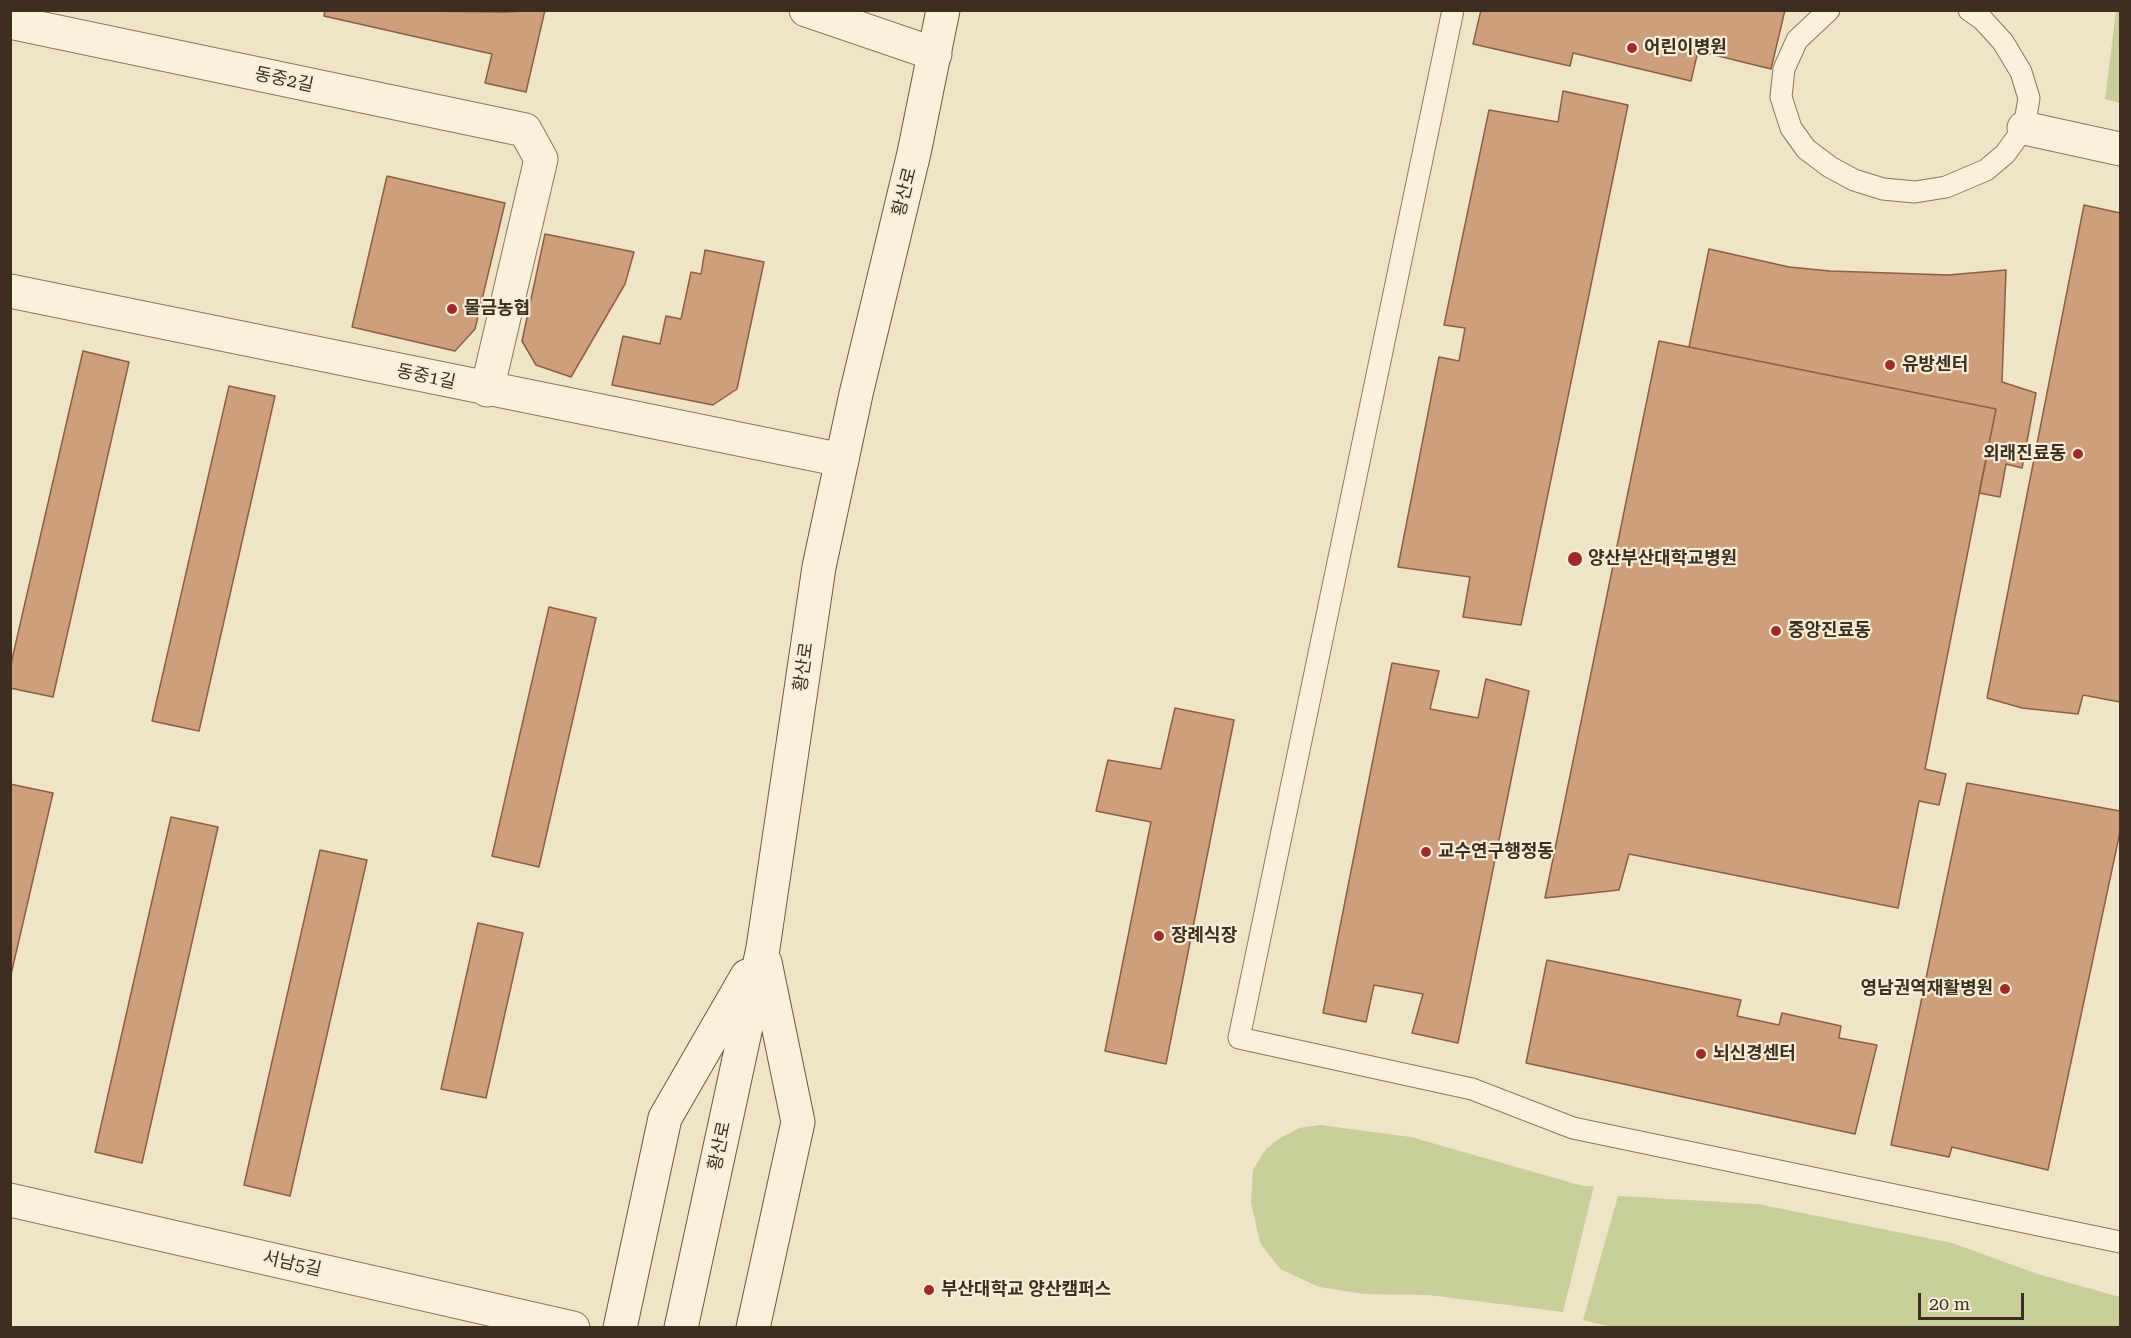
<!DOCTYPE html>
<meta charset="utf-8">
<style>
body{margin:0}
#map{position:relative;width:2131px;height:1338px;overflow:hidden;background:#f0e4c8;font-family:"Roboto Serif",serif}
canvas{display:block}
.frame{position:absolute;inset:0;border:12px solid #3d2e20;pointer-events:none}
.scale{position:absolute;left:1918px;top:1293px;width:106px;height:27px;box-sizing:border-box;border:3px solid #3d2e20;border-top:0;padding-left:8px;font-size:18px;line-height:21px;white-space:nowrap;color:#3d2e20;-webkit-text-stroke:4px #f7eed8;paint-order:stroke}
</style>
<div id="map">
<canvas width="2131" height="1338"></canvas>
<div class="frame"></div>
<div class="scale">20 m</div>
</div>
<script>
const g = document.querySelector('canvas').getContext('2d');
g.lineJoin = 'round';
function fill(path, color) {
  g.fillStyle = color;
  g.fill(path, 'evenodd');
}
function shape(rows) {
  const path = new Path2D();
  for (const r of rows) {
    path.moveTo(r[0], r[1]);
    for (let i = 2; i < r.length; i += 2) path.lineTo(r[i], r[i + 1]);
  }
  return path;
}
function strokePath(path, color, width, dash) {
  g.strokeStyle = color;
  g.lineWidth = width;
  g.lineCap = dash ? 'butt' : 'round';
  g.setLineDash(dash || []);
  g.stroke(path);
}
function write(font, color, halo, rows, align = 'center') {
  g.font = font + ' "Roboto Serif","Noto Sans KR",serif';
  g.lineWidth = 4.5;
  g.setLineDash([]);
  g.textBaseline = 'middle';
  g.strokeStyle = halo;
  g.fillStyle = color;
  for (const [text, x, y, turn = 0] of rows) {
    g.save();
    g.translate(x, y);
    g.rotate((+turn || 0) * Math.PI / 180);
    g.textAlign = isNaN(turn) ? turn : align;
    if (halo) g.strokeText(text, 0, 0);
    g.fillText(text, 0, 0);
    g.restore();
  }
}
fill(shape([
 [2116,11,2120,11,2120,103,2105,99],
 [1320,1125,1411,1137,1583,1186,1594,1186,1563,1312,1428,1295,1364,1294,1319,1287,1280,1269,1260,1243,1251,1202,1253,1170,1266,1149,1280,1138,1299,1128],
 [1618,1196,1758,1204,1952,1243,2038,1274,2120,1297,2120,1327,1615,1328,1583,1320]
]), '#c9cf9b');
const building = shape([
 [325,10,505,12,545,10,526,92,485,83,492,54,324,16,325,10],
 [1481,10,1785,10,1771,69,1698,51,1691,81,1573,53,1570,66,1473,44,1481,10],
 [1563,91,1628,105,1521,625,1463,617,1470,577,1398,567,1439,357,1459,361,1465,328,1444,325,1489,110,1558,122,1563,91],
 [387,176,505,203,475,329,455,351,352,327,387,176],
 [2084,205,2120,213,2120,702,2083,695,2078,714,2022,708,1987,698,2084,205],
 [545,234,634,252,625,284,571,377,536,365,522,341,545,234],
 [1709,249,1789,267,1830,271,1948,275,2006,270,2002,382,2036,393,2022,468,2006,464,2000,497,1979,493,1996,409,1689,347,1709,249],
 [705,250,764,262,737,389,713,405,612,385,623,336,660,344,666,316,681,319,691,272,701,274,705,250],
 [1659,341,1996,409,1925,769,1946,774,1939,805,1919,801,1898,908,1629,854,1619,890,1545,898,1659,341],
 [83,351,129,362,53,697,10,688,10,668,83,351],
 [229,386,275,396,199,731,152,721,229,386],
 [549,607,596,618,539,867,492,856,549,607],
 [1392,663,1439,671,1430,709,1478,718,1486,679,1529,691,1458,1043,1412,1033,1423,994,1374,985,1366,1022,1323,1013,1392,663],
 [1175,708,1234,720,1166,1064,1105,1051,1151,822,1096,811,1108,760,1161,769,1175,708],
 [1967,783,2120,811,2120,832,2048,1170,1952,1147,1949,1157,1891,1145,1967,783],
 [10,784,53,793,10,979,10,784],
 [171,817,218,827,142,1163,95,1152,171,817],
 [320,850,367,860,290,1196,244,1185,320,850],
 [478,923,523,933,486,1098,441,1089,478,923],
 [1547,960,1741,1000,1737,1016,1779,1025,1782,1013,1841,1026,1839,1038,1877,1045,1855,1134,1526,1063,1547,960]
]);
fill(building, '#cf9f7d');
strokePath(building, '#8d5f41', 1.5);
const service = shape([
 [1453,10,1239,1038,1472,1089,1573,1128,2120,1242],
 [1829,10,1797,40,1784,69,1781,97,1791,128,1806,149,1830,167,1854,180,1883,189,1915,192,1946,187,1986,170,2005,154,2024,128,2029,98,2021,72,2003,42,1982,19,1969,10]
]);
const minor = shape([
 [806,10,935,54],
 [10,22,525,130,541,159,487,390],
 [2024,128,2120,149],
 [10,291,842,460],
 [10,1200,573,1328]
]);
const secondary = shape([
 [620,1328,665,1118,747,976],
 [681,1328,763,948,819,567,856,394,914,153,943,10],
 [753,1328,798,1122,765,962]
]);
strokePath(service, '#8d765c', 23);
strokePath(minor, '#8d765c', 35);
strokePath(secondary, '#6f573f', 35);
strokePath(service, '#faf1dc', 21);
strokePath(minor, '#faf1dc', 33);
strokePath(secondary, '#faf1dc', 33);
for (const [x, y, r, color] of [
 [1632,48,6,"#9e2a2b"],
 [452,309,6,"#9e2a2b"],
 [1890,365,6,"#9e2a2b"],
 [2078,454,6,"#9e2a2b"],
 [1575,559,8,"#9e2a2b"],
 [1776,631,6,"#9e2a2b"],
 [1426,852,6,"#9e2a2b"],
 [1159,936,6,"#9e2a2b"],
 [2005,989,6,"#9e2a2b"],
 [1701,1054,6,"#9e2a2b"],
 [929,1290,6,"#9e2a2b"]
]) {
  const dot = new Path2D();
  dot.arc(x, y, r, 0, 2 * Math.PI);
  g.fillStyle = color;
  g.fill(dot);
  strokePath(dot, '#f7eed8', 2);
}
write('bold 18px', '#3d2e20', '#f7eed8', [
 ["어린이병원",1644,48],
 ["물금농협",464,309],
 ["유방센터",1902,365],
 ["외래진료동",2066,454,"right"],
 ["양산부산대학교병원",1588,559],
 ["중앙진료동",1788,631],
 ["교수연구행정동",1438,852],
 ["장례식장",1171,936],
 ["영남권역재활병원",1993,989,"right"],
 ["뇌신경센터",1713,1054],
 ["부산대학교 양산캠퍼스",941,1290]
], 'left');
write('18px', '#3d2e20', '#f7eed8', [
 ["동중2길",284,80,12],
 ["황산로",905,192,-76],
 ["동중1길",426,377,12],
 ["황산로",804,667,-82],
 ["황산로",720,1146,-78],
 ["서남5길",292,1264,13]
]);
</script>
